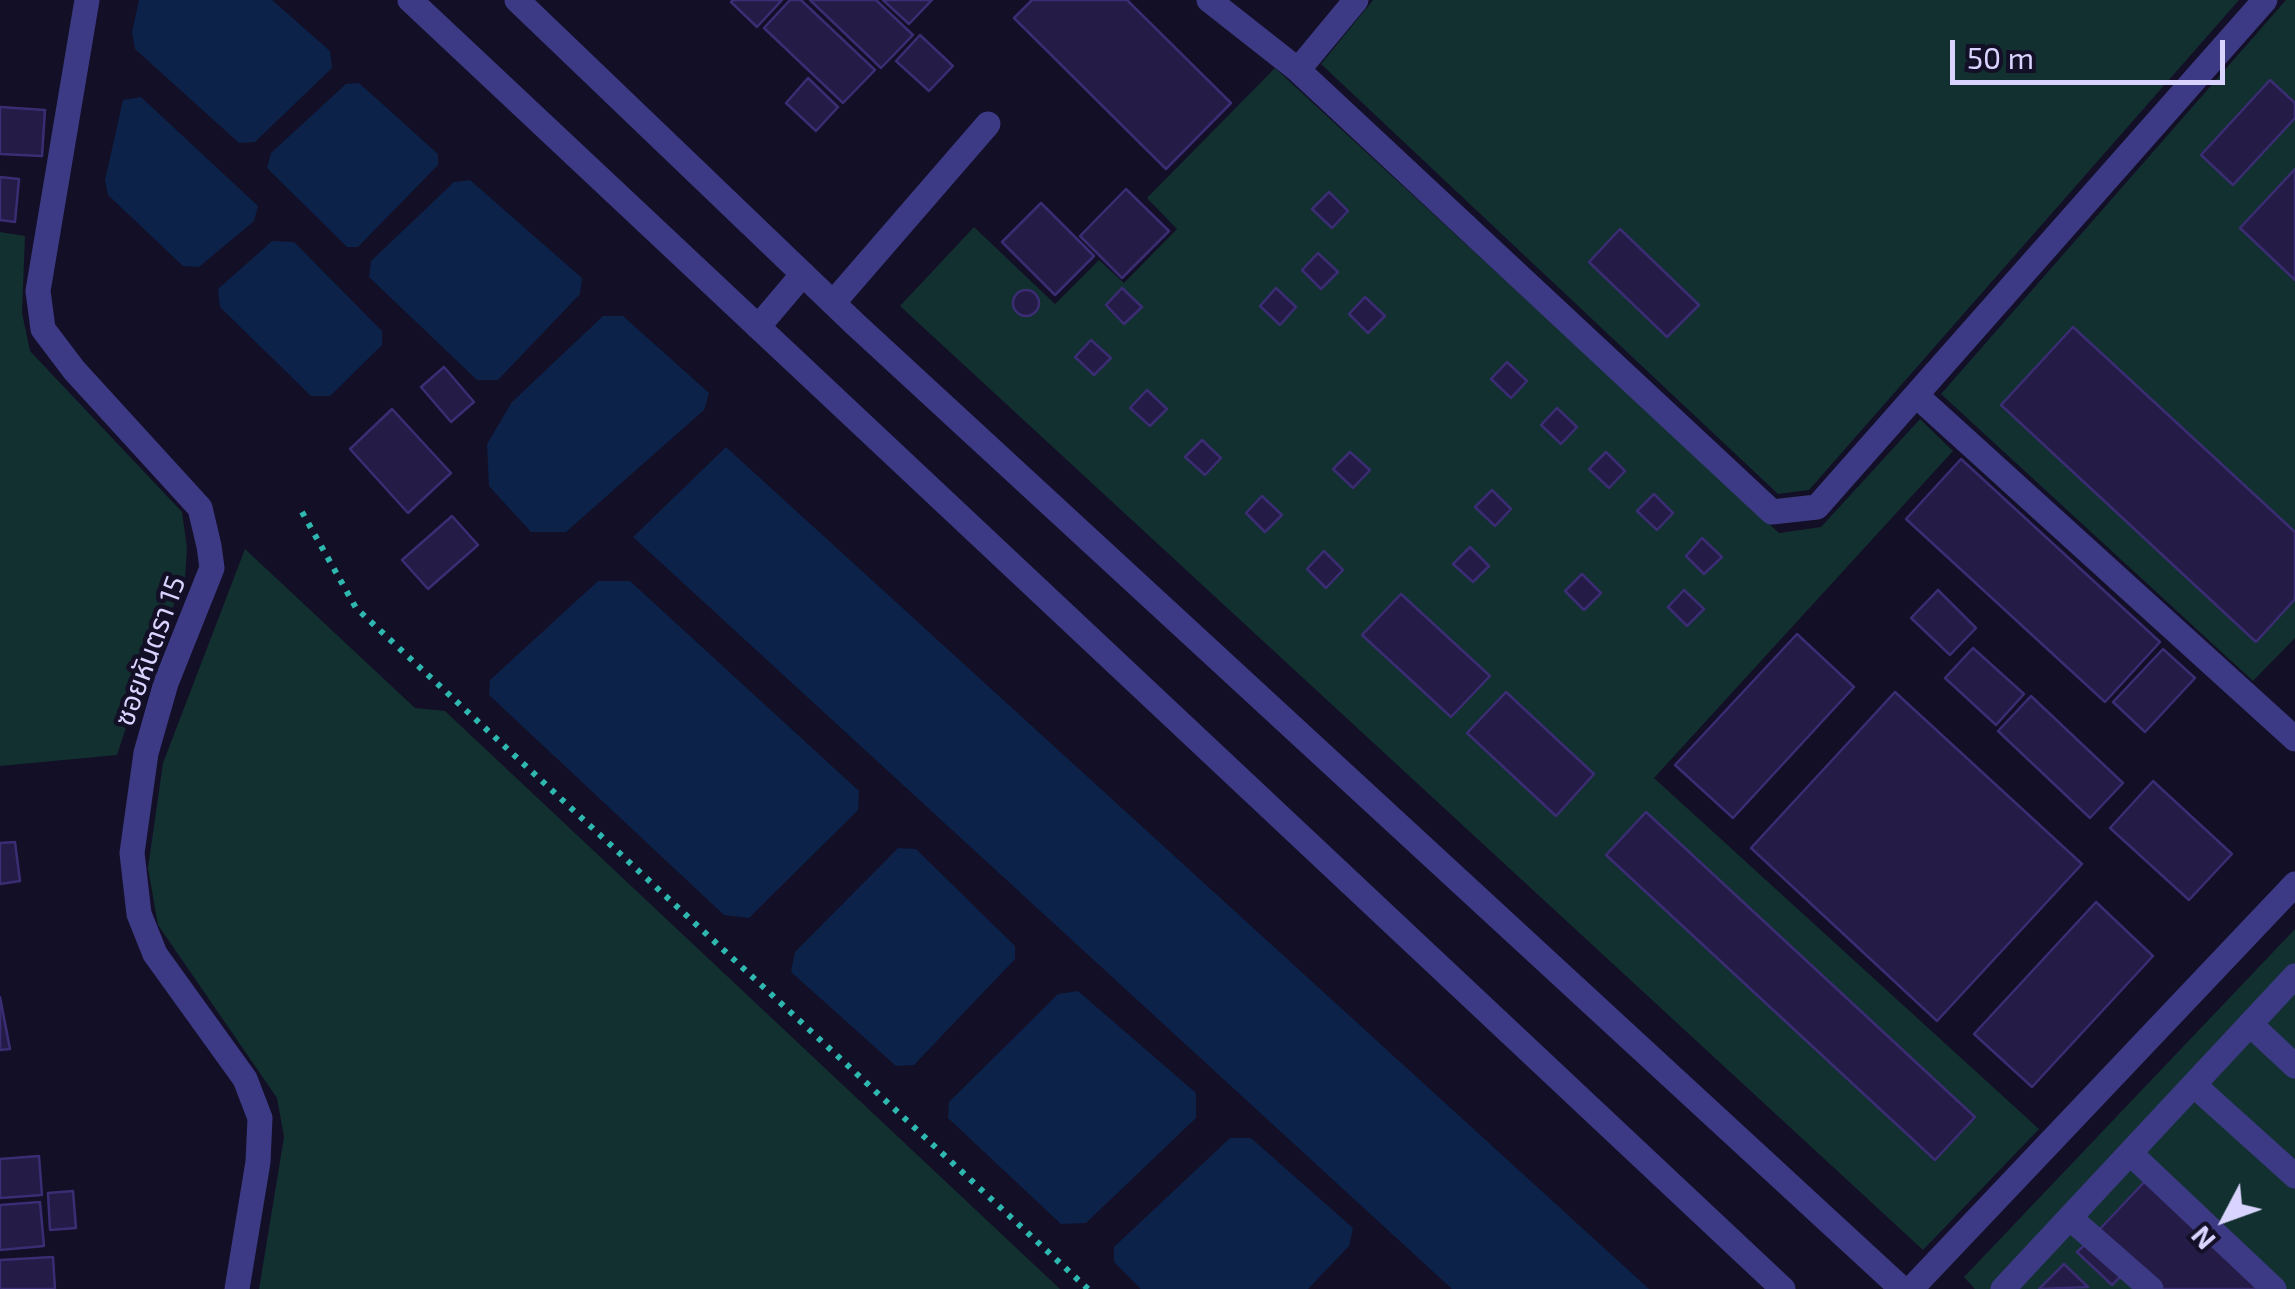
<!DOCTYPE html>
<meta charset="utf-8">
<style>
body{margin:0}
#map{position:relative;width:2295px;height:1289px;overflow:hidden;background:#130f26;font-family:"Exo 2",sans-serif}
canvas{display:block}
.north{position:absolute;left:2175px;top:1169px;width:100px;height:100px;-webkit-text-stroke:8px #130f26;paint-order:stroke;rotate:229deg;font-size:28px;font-weight:700;line-height:40px;text-align:center;color:#d9d4ff}
.north::after{content:'';display:block;margin:auto;width:35px;height:45px;background:#d9d4ff;clip-path:polygon(50% 0,100% 100%,50% 72%,0 100%)}
.scale{position:absolute;left:1950px;top:40px;width:275px;height:45px;box-sizing:border-box;border:5px solid #d9d4ff;border-top:0;padding-left:12px;font-size:30px;line-height:35px;white-space:nowrap;color:#d9d4ff;-webkit-text-stroke:8px #130f26;paint-order:stroke}
</style>
<div id="map">
<canvas width="2295" height="1289"></canvas>
<div class="north">N</div>
<div class="scale">50 m</div>
</div>
<script>
const g = document.querySelector('canvas').getContext('2d');
g.lineJoin = 'round';
function fill(path, color) {
  g.fillStyle = color;
  g.fill(path, 'evenodd');
}
function shape(rows) {
  const path = new Path2D();
  for (const r of rows) {
    if (r.length === 3) {
      path.moveTo(r[0] + r[2], r[1]);
      path.arc(r[0], r[1], r[2], 0, 2 * Math.PI);
      continue;
    }
    path.moveTo(r[0], r[1]);
    for (let i = 2; i < r.length; i += 2) path.lineTo(r[i], r[i + 1]);
  }
  return path;
}
function strokePath(path, color, width, dash) {
  g.strokeStyle = color;
  g.lineWidth = width;
  g.lineCap = dash ? 'butt' : 'round';
  g.setLineDash(dash || []);
  g.stroke(path);
}
function write(font, color, halo, rows, align = 'center') {
  g.font = font + ' "Exo 2","Noto Sans Thai",sans-serif';
  g.lineWidth = 9;
  g.setLineDash([]);
  g.textBaseline = 'middle';
  g.strokeStyle = halo;
  g.fillStyle = color;
  for (const [text, x, y, turn = 0] of rows) {
    g.save();
    g.translate(x, y);
    g.rotate((+turn || 0) * Math.PI / 180);
    g.textAlign = isNaN(turn) ? turn : align;
    if (halo) g.strokeText(text, 0, 0);
    g.fillText(text, 0, 0);
    g.restore();
  }
}
fill(shape([
 [1373,0,2239,0,1809,490,1778,494,1321,64],
 [2286,0,2295,0,2295,638,2253,681,1941,394],
 [1275,68,1779,533,1821,527,1920,419,1953,451,1654,778,2039,1129,1923,1250,900,306,974,227,1055,304,1099,260,1124,283,1177,229,1147,198],
 [0,232,25,236,22,313,30,351,182,512,187,548,185,579,142,679,117,755,0,766],
 [245,549,415,708,445,711,1060,1289,259,1289,284,1137,277,1098,158,925,148,868,163,763],
 [2295,929,2295,1289,1975,1289,1964,1277]
]), '#12302f');
fill(shape([
 [139,0,272,0,330,51,332,68,255,142,239,143,135,49,132,32],
 [359,83,438,154,438,165,358,247,347,247,267,168,271,153,346,84],
 [141,97,258,206,254,221,199,267,183,266,108,195,105,180,123,100],
 [470,180,582,278,580,294,498,380,477,380,369,277,371,261,454,182],
 [272,241,294,242,382,331,382,345,330,396,311,396,220,307,218,289],
 [603,316,623,316,709,393,704,410,566,532,531,532,489,486,487,444,512,402],
 [726,447,1649,1289,1452,1289,633,537],
 [598,581,630,581,859,791,858,810,749,918,724,915,489,695,490,680],
 [898,848,916,849,1015,946,1015,959,914,1065,896,1066,791,972,795,952],
 [1078,991,1196,1093,1196,1118,1086,1223,1061,1224,948,1118,949,1102,1058,994],
 [1230,1138,1251,1138,1353,1228,1349,1246,1308,1289,1141,1289,1114,1262,1114,1247]
]), '#0c2248');
const building = shape([
 [733,0,782,0,757,27,731,2,733,0],
 [790,0,801,0,875,70,843,103,764,28,790,0],
 [810,0,876,0,913,35,881,68,810,0],
 [883,0,932,0,909,24,883,0],
 [1032,0,1127,0,1231,103,1166,169,1014,18,1032,0],
 [920,35,953,66,929,91,896,61,920,35],
 [808,78,838,107,816,131,786,103,808,78],
 [2270,80,2295,103,2295,118,2233,185,2201,155,2270,80],
 [0,107,45,110,42,156,0,154,0,107],
 [2295,169,2295,280,2240,228,2295,169],
 [0,177,19,179,15,222,0,220,0,177],
 [1126,189,1169,231,1122,278,1080,236,1126,189],
 [1329,192,1348,211,1332,228,1312,209,1329,192],
 [1041,203,1094,256,1055,295,1002,242,1041,203],
 [1620,229,1699,305,1667,337,1589,262,1620,229],
 [1318,253,1338,272,1321,289,1302,270,1318,253],
 [1122,288,1142,307,1124,324,1106,305,1122,288],
 [1276,288,1296,307,1280,325,1260,306,1276,288],
 [1026,303,13],
 [1365,297,1385,316,1368,333,1349,314,1365,297],
 [2073,327,2295,532,2295,599,2256,642,2001,405,2073,327],
 [1091,340,1111,358,1094,375,1075,357,1091,340],
 [1507,362,1527,381,1511,398,1491,379,1507,362],
 [444,367,474,402,451,422,421,387,444,367],
 [1147,390,1167,409,1150,426,1130,408,1147,390],
 [1557,408,1577,427,1561,444,1541,425,1557,408],
 [392,409,451,473,408,513,350,449,392,409],
 [1202,440,1221,458,1205,475,1185,457,1202,440],
 [1350,452,1370,470,1353,488,1333,469,1350,452],
 [1606,452,1625,471,1609,488,1589,469,1606,452],
 [1961,459,2160,642,2105,702,1906,519,1961,459],
 [1492,490,1511,509,1495,526,1475,507,1492,490],
 [1654,494,1673,513,1657,530,1637,511,1654,494],
 [1262,496,1282,515,1265,532,1246,513,1262,496],
 [452,516,478,545,428,589,402,560,452,516],
 [1702,538,1722,557,1704,574,1686,556,1702,538],
 [1470,547,1489,566,1473,582,1453,564,1470,547],
 [1324,551,1343,570,1326,588,1307,569,1324,551],
 [1582,574,1601,593,1584,610,1565,591,1582,574],
 [1684,590,1704,609,1687,626,1668,607,1684,590],
 [1938,590,1976,628,1950,655,1911,618,1938,590],
 [1401,594,1490,676,1451,717,1362,635,1401,594],
 [1797,634,1854,687,1733,818,1675,765,1797,634],
 [1973,648,2024,694,1996,725,1945,678,1973,648],
 [2163,649,2195,678,2145,732,2113,702,2163,649],
 [1506,692,1594,774,1556,816,1467,733,1506,692],
 [1895,692,2082,864,1937,1021,1751,848,1895,692],
 [2031,696,2123,783,2090,818,1998,731,2031,696],
 [2153,781,2232,854,2189,900,2110,828,2153,781],
 [1646,812,1975,1117,1935,1160,1606,855,1646,812],
 [15,842,20,881,0,884,0,843,15,842],
 [2096,902,2153,956,2032,1087,1974,1034,2096,902],
 [0,997,10,1049,0,1050,0,997],
 [39,1156,42,1195,0,1198,0,1159,39,1156],
 [2149,1177,2267,1289,2160,1289,2099,1230,2149,1177],
 [73,1191,76,1228,50,1230,48,1193,73,1191],
 [40,1202,44,1246,0,1250,0,1205,40,1202],
 [2089,1241,2124,1273,2112,1285,2077,1252,2089,1241],
 [53,1257,55,1289,0,1289,0,1260,53,1257],
 [2064,1264,2088,1287,2039,1289,2064,1264]
]);
fill(building, '#241b47');
strokePath(building, '#3b2d73', 2.5);
strokePath(shape([
 [302,512,356,608,1088,1289]
]), '#2fb8b0', 6, [5, 8]);
strokePath(shape([
 [87,0,38,291,43,329,74,370,200,508,209,546,212,568,166,683,146,753,132,853,139,914,155,954,245,1079,260,1118,258,1162,237,1289],
 [410,0,1783,1289],
 [517,0,855,324,1902,1289],
 [1209,0,1298,70,1772,512,1817,507,2265,0],
 [1298,70,1356,0],
 [833,303,988,124],
 [758,327,803,274],
 [1917,396,2295,739],
 [2250,1024,2295,1066],
 [2194,1085,2295,1176],
 [2130,1153,2274,1289],
 [2070,1218,2151,1289],
 [1911,1289,2295,884],
 [2003,1289,2295,976]
]), '#3d3a85', 25);
write('28px', '#d9d4ff', '#130f26', [
 ["ซอยหันตรา 15",150,651,-70]
]);
</script>
